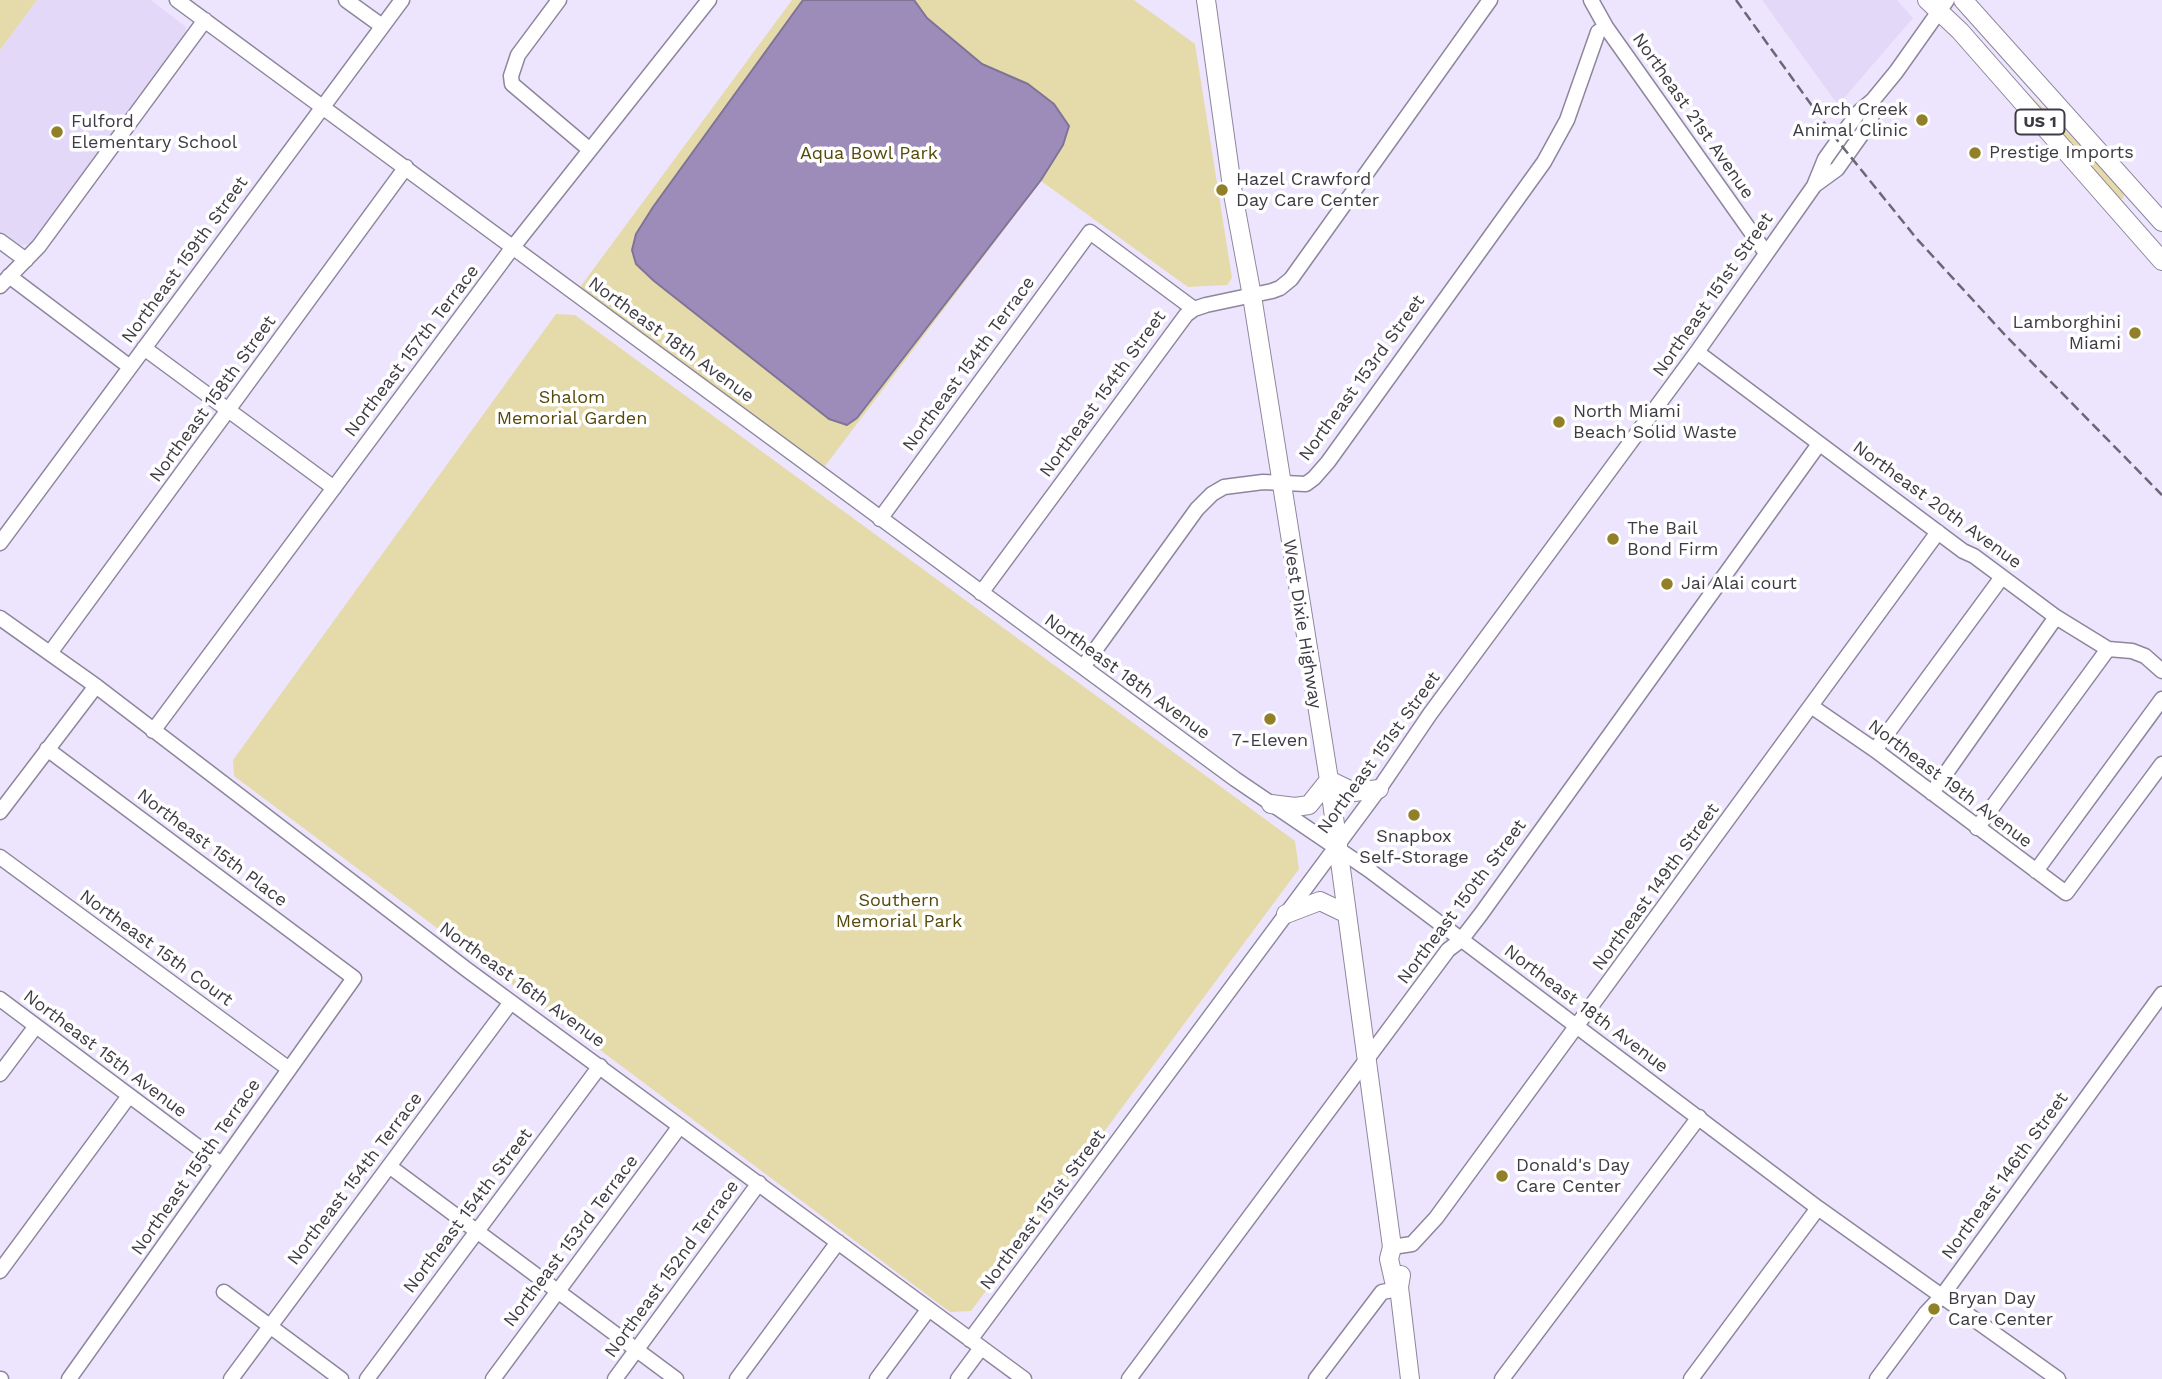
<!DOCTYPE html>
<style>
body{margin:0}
canvas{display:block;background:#ede4fd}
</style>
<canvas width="2162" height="1379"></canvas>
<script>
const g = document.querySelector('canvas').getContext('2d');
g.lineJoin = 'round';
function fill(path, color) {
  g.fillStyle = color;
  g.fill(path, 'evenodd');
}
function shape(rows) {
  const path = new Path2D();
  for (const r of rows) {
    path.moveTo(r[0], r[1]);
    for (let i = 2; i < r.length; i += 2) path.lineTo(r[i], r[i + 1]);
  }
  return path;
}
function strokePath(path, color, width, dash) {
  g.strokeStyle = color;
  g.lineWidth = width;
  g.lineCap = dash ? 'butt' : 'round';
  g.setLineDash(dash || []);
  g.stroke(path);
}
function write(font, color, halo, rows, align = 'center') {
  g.font = font + ' "Work Sans",sans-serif';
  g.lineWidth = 7;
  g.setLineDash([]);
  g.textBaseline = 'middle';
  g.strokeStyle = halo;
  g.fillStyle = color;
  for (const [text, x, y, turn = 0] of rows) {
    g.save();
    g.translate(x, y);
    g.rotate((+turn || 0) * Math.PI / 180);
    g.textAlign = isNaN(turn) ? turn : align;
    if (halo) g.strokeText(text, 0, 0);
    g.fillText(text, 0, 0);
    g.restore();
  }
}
fill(shape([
 [37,0,151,0,186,27,185,36,55,215,31,244,20,245,0,233,0,50],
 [1762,0,1897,0,1913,18,1838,105]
]), '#e3d8f7');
fill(shape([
 [0,0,37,0,0,50],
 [792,0,1134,0,1195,44,1232,278,1227,285,1188,287,1041,181,819,474,575,294],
 [2029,94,2087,152,2124,194,2123,199,2118,199,2027,95],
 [556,314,575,315,1295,841,1299,869,971,1311,950,1312,234,776,233,760]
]), '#e5dbaa');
const water = shape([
 [803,0,914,0,927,18,982,64,1028,84,1054,104,1069,126,1063,145,1041,180,857,418,847,425,829,419,654,281,636,264,632,250,636,234,653,207,803,0]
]);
fill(water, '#9d8cb9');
strokePath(water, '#807496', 2);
const minor = shape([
 [177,0,1235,779,1369,870,1818,1208,2058,1379],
 [346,0,382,26],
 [559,0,518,55,511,76,512,84,590,150],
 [1591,0,1606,27,1766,253],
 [1815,185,1837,169,1869,124,1874,109,1873,100],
 [0,241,26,260],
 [9,276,130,367],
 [0,286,39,246,205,20],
 [144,348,334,488],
 [1697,352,1963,551,1974,556,2056,617,2108,649,2132,651,2145,656,2162,671],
 [880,519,1090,232,1194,309],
 [0,543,402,0],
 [981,593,1186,315,1194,309,1206,305,1272,291,1280,288,1291,279,1490,0],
 [0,618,96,686,466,969,1024,1379],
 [50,653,406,167],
 [1083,667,1197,509,1212,494,1224,487,1263,482,1306,484,1314,478,1328,462,1544,162,1567,120,1598,32,1606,27],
 [1811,706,1875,750,2066,893,2162,764],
 [153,731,513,247,709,0],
 [47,749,354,978,69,1379],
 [1875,750,2002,577],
 [1932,793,2056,617],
 [0,812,96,686],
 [1977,828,2108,649],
 [0,857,289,1069],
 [2036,871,2162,699],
 [0,999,221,1164],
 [0,1074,36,1026],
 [389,1166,676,1379],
 [1392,1247,1412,1244,1436,1218,1938,532],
 [0,1271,129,1096],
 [224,1292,341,1379],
 [970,1340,1379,789,1430,714,1697,352,1814,186,1825,159,1842,135,1859,112,1873,100,1896,72,1947,0],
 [0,1379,1,1379],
 [231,1379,511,1002],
 [367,1379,600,1066],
 [493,1379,680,1126],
 [615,1379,759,1183],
 [737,1379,838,1242],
 [877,1379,928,1310],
 [958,1379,981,1348],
 [1129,1379,1448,950,1461,940,1481,914,1819,444],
 [1316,1379,1382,1292,1399,1289],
 [1502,1379,1699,1117],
 [1691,1379,1818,1208],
 [1877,1379,1926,1313,1942,1296,2162,994]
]);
const major = shape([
 [1206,0,1233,194,1252,296,1329,780,1392,1247,1389,1259,1394,1281,1399,1287],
 [1927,0,1960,31,2162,261],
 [1963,0,2162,222],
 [1329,780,1354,792,1379,789],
 [1271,804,1295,807,1309,805,1329,780],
 [1286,914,1320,901,1345,913],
 [1401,1275,1399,1287,1410,1379]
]);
strokePath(minor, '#8e869c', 17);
strokePath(major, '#8e869c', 20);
strokePath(minor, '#fff', 14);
strokePath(major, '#fff', 18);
strokePath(shape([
 [1736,0,1833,135,1917,239,2005,335,2162,495]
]), '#6b6774', 2.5, [10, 5]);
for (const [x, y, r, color] of [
 [1922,120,7,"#918027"],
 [57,132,7,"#918027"],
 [1975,153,7,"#918027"],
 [1222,190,7,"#918027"],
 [2135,333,7,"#918027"],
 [1559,422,7,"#918027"],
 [1613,539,7,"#918027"],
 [1667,584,7,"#918027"],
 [1270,719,7,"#918027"],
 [1414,815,7,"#918027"],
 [1502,1176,7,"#918027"],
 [1934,1309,7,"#918027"]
]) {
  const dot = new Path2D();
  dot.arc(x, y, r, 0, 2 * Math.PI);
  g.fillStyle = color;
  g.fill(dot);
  strokePath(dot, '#fff', 2.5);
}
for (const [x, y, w] of [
 [2040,122,49]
]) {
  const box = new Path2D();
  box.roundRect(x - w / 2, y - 12.5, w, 25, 5);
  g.fillStyle = '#fff';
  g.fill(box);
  strokePath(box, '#3e3b44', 2);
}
write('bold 16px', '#3e3b44', null, [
 ["US 1",2040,122]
]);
write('18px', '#3e3b44', '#fff', [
 ["Arch Creek",1908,110,"right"],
 ["Animal Clinic",1908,131,"right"],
 ["Fulford",71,122],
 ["Elementary School",71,143],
 ["Prestige Imports",1989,153],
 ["Hazel Crawford",1236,180],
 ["Day Care Center",1236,201],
 ["Lamborghini",2121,323,"right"],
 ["Miami",2121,344,"right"],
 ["North Miami",1573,412],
 ["Beach Solid Waste",1573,433],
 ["The Bail",1627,529],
 ["Bond Firm",1627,550],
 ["Jai Alai court",1681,584],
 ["7-Eleven",1270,741,"center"],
 ["Snapbox",1414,837,"center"],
 ["Self-Storage",1414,858,"center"],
 ["Donald's Day",1516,1166],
 ["Care Center",1516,1187],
 ["Bryan Day",1948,1299],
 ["Care Center",1948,1320]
], 'left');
write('18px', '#3e3b44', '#fff', [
 ["Northeast 21st Avenue",1693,116,55],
 ["Northeast 159th Street",185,260,-54],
 ["Northeast 151st Street",1713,295,-55],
 ["Northeast 18th Avenue",671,340,36],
 ["Northeast 157th Terrace",412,351,-53],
 ["Northeast 154th Terrace",969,364,-54],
 ["Northeast 153rd Street",1362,378,-54],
 ["Northeast 154th Street",1103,394,-54],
 ["Northeast 158th Street",213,399,-54],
 ["Northeast 20th Avenue",1937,505,36],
 ["West Dixie Highway",1302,624,81],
 ["Northeast 18th Avenue",1127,677,36],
 ["Northeast 151st Street",1379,753,-54],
 ["Northeast 19th Avenue",1950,784,37],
 ["Northeast 15th Place",212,848,37],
 ["Northeast 149th Street",1656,887,-54],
 ["Northeast 150th Street",1462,902,-53],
 ["Northeast 15th Court",156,948,36],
 ["Northeast 16th Avenue",522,985,36],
 ["Northeast 18th Avenue",1586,1009,37],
 ["Northeast 15th Avenue",105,1054,37],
 ["Northeast 155th Terrace",196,1167,-55],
 ["Northeast 146th Street",2005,1176,-54],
 ["Northeast 154th Terrace",355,1179,-53],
 ["Northeast 151st Street",1043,1210,-53],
 ["Northeast 154th Street",468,1211,-53],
 ["Northeast 153rd Terrace",571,1241,-53],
 ["Northeast 152nd Terrace",672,1269,-54]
]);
write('18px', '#554a0a', '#fff', [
 ["Aqua Bowl Park",869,154],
 ["Shalom",572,398],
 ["Memorial Garden",572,419],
 ["Southern",899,901],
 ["Memorial Park",899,922]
]);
</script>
